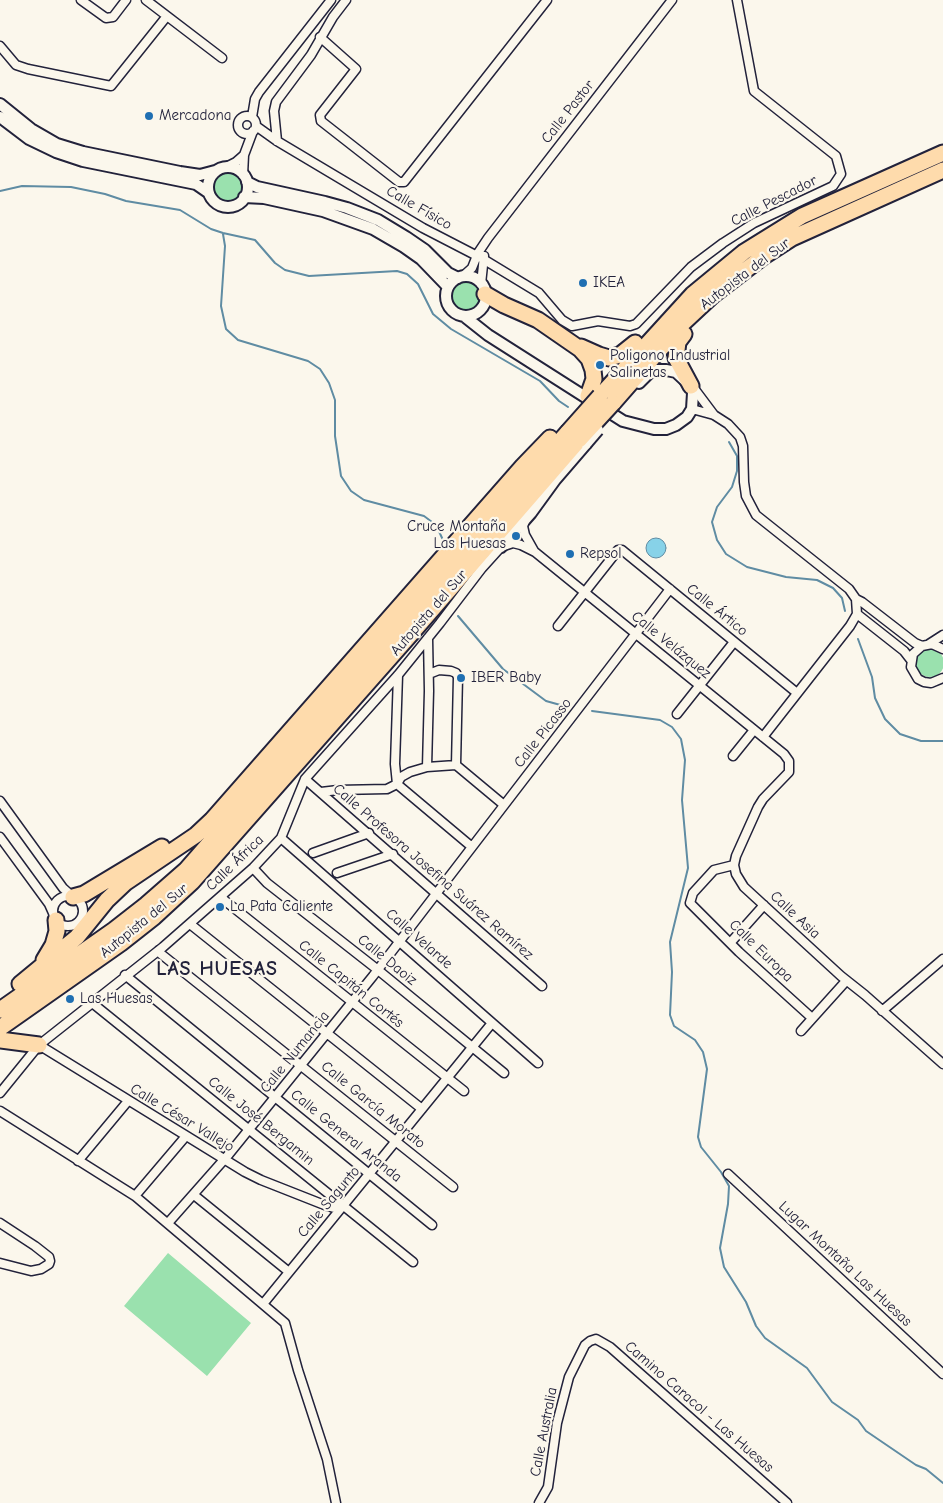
<!DOCTYPE html>
<meta charset="utf-8">
<style>
body{margin:0}
canvas{display:block;background:#fbf7ec}
</style>
<canvas width="943" height="1503"></canvas>
<script>
const g = document.querySelector('canvas').getContext('2d');
g.lineJoin = 'round';
function fill(path, color) {
  g.fillStyle = color;
  g.fill(path, 'evenodd');
}
function shape(rows) {
  const path = new Path2D();
  for (const r of rows) {
    if (r.length === 3) {
      path.moveTo(r[0] + r[2], r[1]);
      path.arc(r[0], r[1], r[2], 0, 2 * Math.PI);
      continue;
    }
    path.moveTo(r[0], r[1]);
    for (let i = 2; i < r.length; i += 2) path.lineTo(r[i], r[i + 1]);
  }
  return path;
}
function strokePath(path, color, width, dash) {
  g.strokeStyle = color;
  g.lineWidth = width;
  g.lineCap = dash ? 'butt' : 'round';
  g.setLineDash(dash || []);
  g.stroke(path);
}
function write(font, color, halo, rows, align = 'center') {
  g.font = font + ' "Comic Neue",sans-serif';
  g.lineWidth = 4.5;
  g.setLineDash([]);
  g.textBaseline = 'middle';
  g.strokeStyle = halo;
  g.fillStyle = color;
  for (const [text, x, y, turn = 0] of rows) {
    g.save();
    g.translate(x, y);
    g.rotate((+turn || 0) * Math.PI / 180);
    g.textAlign = isNaN(turn) ? turn : align;
    if (halo) g.strokeText(text, 0, 0);
    g.fillText(text, 0, 0);
    g.restore();
  }
}
fill(shape([
 [228,187,15],
 [466,296,15],
 [930,663,14],
 [168,1253,251,1323,207,1376,124,1306]
]), '#9ae1ae');
const water = shape([
 [656,548,10]
]);
fill(water, '#87d2e8');
strokePath(water, '#5f8ca3', 1);
strokePath(shape([
 [0,191,22,186,71,187,105,194,126,201,180,210,211,229,223,233,255,240,275,263,285,270,309,276,397,271,407,274,418,284,433,314,451,329,540,381,559,401,568,407],
 [223,234,225,246,221,306,226,329,238,340,308,361,320,369,329,383,335,400,335,436,341,476,351,491,364,500,424,516,436,525,443,540],
 [729,442,737,456,737,471,732,487,717,507,712,522,717,540,726,554,747,567,786,577,817,580,833,588,842,598,845,611],
 [458,616,503,669,546,701,564,706],
 [858,639,872,677,875,698,885,719,900,734,921,741,943,741],
 [592,711,660,720,672,727,681,739,685,760,682,800,688,868,670,942,672,972,670,1015,674,1026,695,1040,703,1052,707,1069,698,1137,701,1147,721,1172,729,1186,728,1204,720,1248,724,1267,746,1302,756,1326,765,1338,807,1368,832,1402,858,1420,866,1431,916,1465,926,1469,943,1483]
]), '#5f8ca3', 2);
const minor = shape([
 [81,0,106,18,113,17,126,0],
 [146,0,222,58],
 [320,37,356,69,320,115,321,121,399,182,404,182,547,0],
 [0,46,16,65,28,69,111,86,167,16],
 [247,125,9],
 [252,117,255,99,259,92,331,0],
 [256,126,277,141,423,228,483,259,539,293,562,320,572,326,598,321,630,326,636,324,691,267,723,243,754,223,833,186,841,174,836,156,754,91,737,0],
 [277,141,274,111,276,102,311,55,333,17,346,0],
 [226,167,236,162,244,155],
 [243,175,244,155,253,131],
 [463,276,472,268,478,253,488,238,672,0],
 [481,284,484,256],
 [693,387,714,415],
 [692,409,714,415,728,424,740,437,743,446,744,482,746,496,756,515,849,589,856,599,857,614,850,626,763,737],
 [525,521,523,526,525,535,534,551],
 [856,599,862,602,915,643,922,646],
 [857,614,904,651,911,660],
 [558,626,618,550,622,550,797,693],
 [929,644,943,635],
 [943,649,932,644,922,646,913,654,911,667,918,679,924,682,931,683,943,678],
 [429,674,439,670,451,671,456,673,458,677,456,765],
 [677,714,734,642],
 [733,756,754,730],
 [456,765,504,805],
 [427,767,429,691,428,638],
 [305,779,542,986],
 [397,784,395,764,398,675],
 [397,784,472,847],
 [321,792,338,790,387,789,397,784,401,777,410,772,427,767,456,765],
 [0,801,63,888,73,897],
 [0,837,49,904,53,913],
 [281,838,538,1063],
 [313,853,369,833],
 [734,865,714,870,693,893,690,903,739,952,812,1018],
 [253,868,267,883,378,970,504,1073],
 [337,873,393,854],
 [222,896,224,900,464,1091],
 [68,911,15],
 [190,924,422,1109],
 [731,942,764,905],
 [159,950,161,954,453,1187],
 [125,975,432,1225],
 [91,1002,413,1262],
 [882,1011,943,959],
 [801,1031,846,981],
 [39,1045,245,1172,261,1180,327,1206,335,1208,343,1205],
 [0,1093,39,1045,163,947,253,868,281,838,305,779,398,675,440,623,482,568,501,547,513,543,521,545,535,552,784,754,789,761,789,772,763,799,758,807,736,856,734,865,736,874,744,887,841,976,865,995,943,1064],
 [0,1111,135,1196,285,1323,298,1370,327,1459,336,1503],
 [78,1161,128,1101],
 [728,1174,943,1374],
 [194,1195,289,1272],
 [135,1196,186,1136],
 [0,1223,35,1246,49,1257,50,1261,49,1264,41,1269,31,1271,0,1263],
 [168,1223,229,1154,373,976,670,589],
 [263,1304,492,1023],
 [539,1503,548,1487,557,1423,569,1377,585,1345,590,1341,596,1339,610,1347,787,1503]
]);
const tertiary = shape([
 [0,104,31,129,57,144,83,152,180,172,200,175,215,171],
 [0,117,29,139,56,152,83,161,196,184,209,193],
 [228,187,20],
 [247,182,257,187,325,202,347,208,378,220,406,237,425,250,448,273,458,278],
 [244,197,264,198,323,211,373,229,404,247,421,259,448,287],
 [466,296,20],
 [464,316,488,335,623,421,654,429,666,429,676,425,687,417,692,409,693,393,691,386,676,372,666,370,656,370,649,373,639,383],
 [501,547,531,513,555,480,586,444]
]);
const motorway = shape([
 [485,294,504,305,538,320,580,349,589,359,593,370,594,379,588,396],
 [684,334,678,342,676,358,691,386],
 [581,347,599,355,609,358,620,355,635,343],
 [600,396,693,294,744,252,802,216,943,153],
 [613,403,683,323,713,295,764,256,792,238,943,170],
 [73,897,84,894,162,847],
 [44,960,53,945,57,931,56,920],
 [20,984,77,937,107,900,125,883,196,835,212,820,523,466,550,438],
 [0,1010,114,930,146,905,186,870,568,432],
 [0,1028,121,943,154,917,192,882,410,635,579,440],
 [0,1040,39,1045]
]);
strokePath(minor, '#22223b', 11);
strokePath(tertiary, '#22223b', 14);
strokePath(motorway, '#22223b', 19);
strokePath(minor, '#fbf7ec', 8);
strokePath(tertiary, '#fbf7ec', 10);
strokePath(motorway, '#fedbac', 15);
const tertiaryBridge = shape([
 [586,444,598,430]
]);
const motorwayBridge = shape([
 [568,432,600,396],
 [579,440,613,403]
]);
strokePath(tertiaryBridge, '#22223b', 14, []);
strokePath(motorwayBridge, '#22223b', 19, []);
strokePath(tertiaryBridge, '#fbf7ec', 10);
strokePath(motorwayBridge, '#fedbac', 15);
for (const [x, y, r, color] of [
 [149,116,5,"#1f6fb2"],
 [583,283,5,"#1f6fb2"],
 [600,365,5,"#1f6fb2"],
 [516,536,5,"#1f6fb2"],
 [570,554,5,"#1f6fb2"],
 [461,678,5,"#1f6fb2"],
 [220,907,5,"#1f6fb2"],
 [70,999,5,"#1f6fb2"]
]) {
  const dot = new Path2D();
  dot.arc(x, y, r, 0, 2 * Math.PI);
  g.fillStyle = color;
  g.fill(dot);
  strokePath(dot, '#fbf7ec', 2);
}
write('15px', '#22223b', '#fbf7ec', [
 ["Calle Pastor",568,112,-52],
 ["Calle Pescador",774,201,-27],
 ["Calle Físico",419,208,30],
 ["Autopista del Sur",745,274,-37],
 ["Calle Ártico",717,610,39],
 ["Autopista del Sur",429,613,-49],
 ["Calle Velázquez",671,645,39],
 ["Calle Picasso",543,733,-52],
 ["Calle África",235,863,-44],
 ["Calle Profesora Josefina Suárez Ramírez",433,872,41],
 ["Calle Asia",795,915,43],
 ["Autopista del Sur",144,921,-39],
 ["Calle Velarde",419,939,41],
 ["Calle Europa",761,951,44],
 ["Calle Daoiz",387,960,39],
 ["Calle Capitán Cortés",351,984,39],
 ["Calle Numancia",295,1052,-51],
 ["Calle García Morato",373,1105,39],
 ["Calle César Vallejo",182,1118,31],
 ["Calle José Bergamin",261,1121,39],
 ["Calle General Aranda",346,1136,39],
 ["Calle Sagunto",329,1202,-50],
 ["Lugar Montaña Las Huesas",845,1264,43],
 ["Camino Caracol - Las Huesas",699,1407,41],
 ["Calle Australia",544,1432,-79]
]);
write('15px', '#22223b', '#fbf7ec', [
 ["Mercadona",159,116],
 ["IKEA",593,283],
 ["Poligono Industrial",610,356],
 ["Salinetas",610,373],
 ["Cruce Montaña",506,527,"right"],
 ["Las Huesas",506,544,"right"],
 ["Repsol",580,554],
 ["IBER Baby",471,678],
 ["La Pata Caliente",230,907],
 ["Las Huesas",80,999]
], 'left');
g.letterSpacing = '1px';
write('bold 20px', '#22223b', '#fbf7ec', [
 ["LAS HUESAS",217,969]
]);
g.letterSpacing = '0px';
</script>
